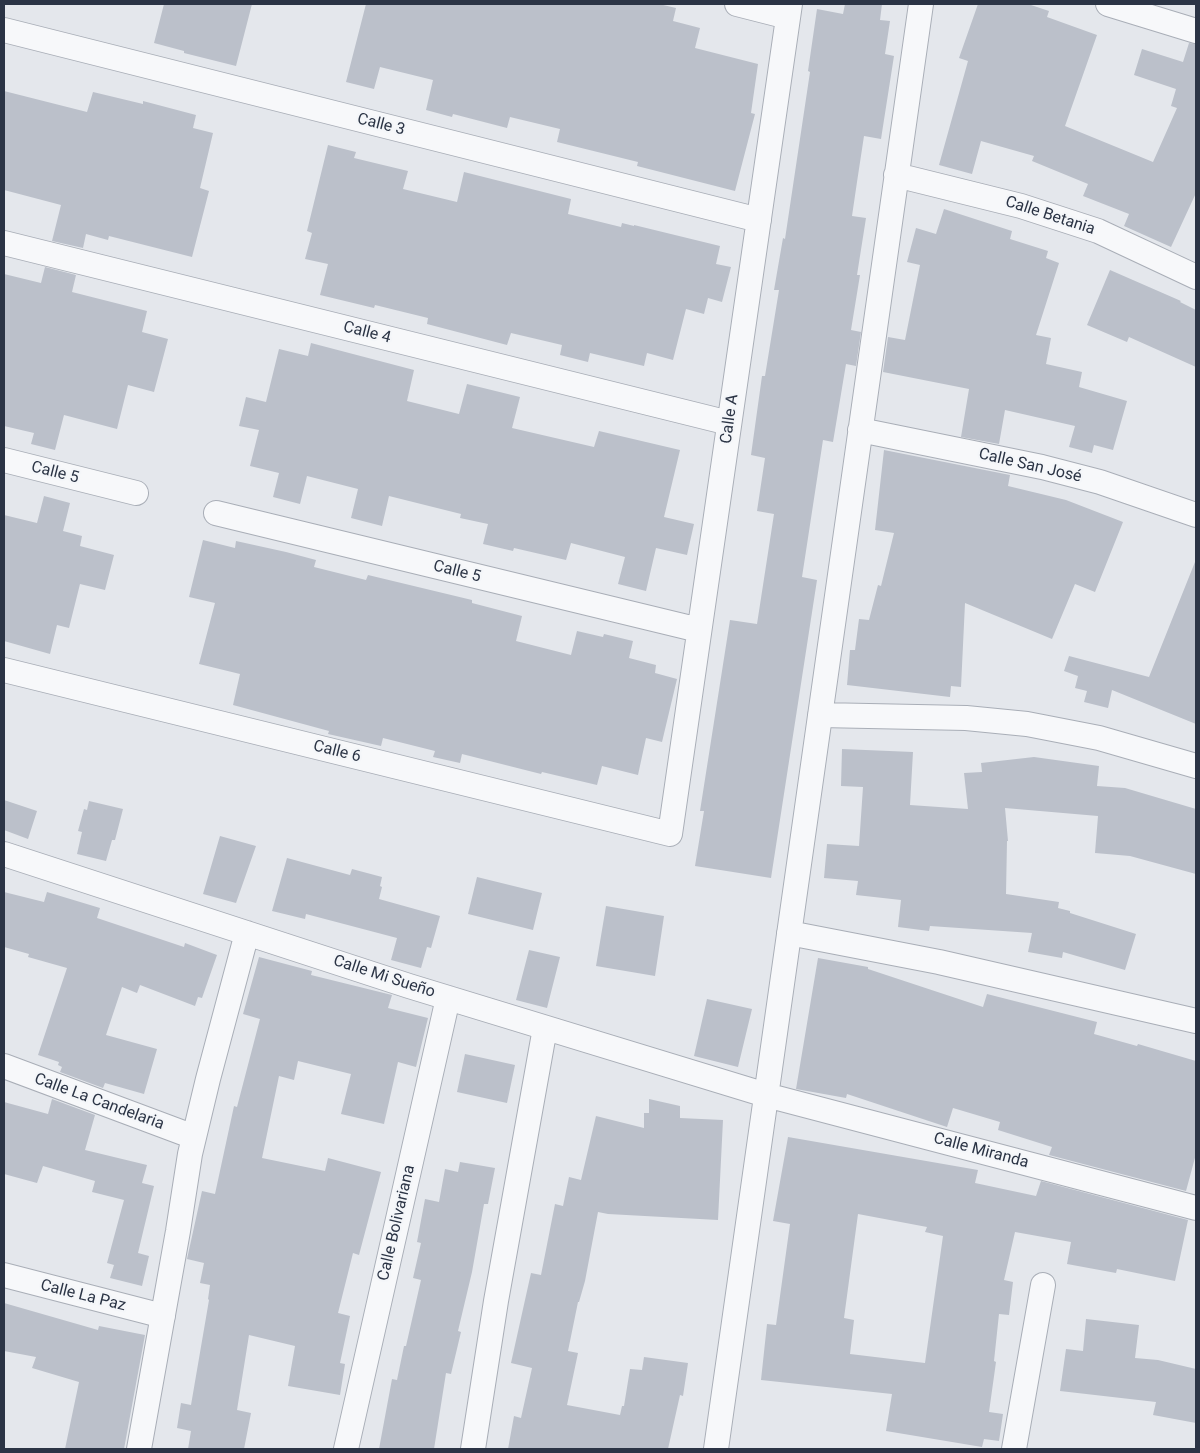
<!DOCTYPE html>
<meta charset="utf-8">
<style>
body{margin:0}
#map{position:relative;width:1200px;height:1453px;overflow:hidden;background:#e4e7ec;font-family:Roboto,sans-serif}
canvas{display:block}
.frame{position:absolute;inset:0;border:5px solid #2b3445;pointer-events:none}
</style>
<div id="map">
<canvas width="1200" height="1453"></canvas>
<div class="frame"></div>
</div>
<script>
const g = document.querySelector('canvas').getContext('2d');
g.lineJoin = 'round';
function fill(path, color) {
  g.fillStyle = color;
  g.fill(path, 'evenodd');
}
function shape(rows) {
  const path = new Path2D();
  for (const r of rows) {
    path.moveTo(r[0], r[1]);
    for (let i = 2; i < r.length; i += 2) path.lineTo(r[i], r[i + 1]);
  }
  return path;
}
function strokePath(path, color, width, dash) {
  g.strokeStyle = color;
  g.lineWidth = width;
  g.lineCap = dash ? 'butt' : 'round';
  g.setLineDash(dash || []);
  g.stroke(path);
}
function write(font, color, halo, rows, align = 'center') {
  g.font = font + ' Roboto,sans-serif';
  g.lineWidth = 4.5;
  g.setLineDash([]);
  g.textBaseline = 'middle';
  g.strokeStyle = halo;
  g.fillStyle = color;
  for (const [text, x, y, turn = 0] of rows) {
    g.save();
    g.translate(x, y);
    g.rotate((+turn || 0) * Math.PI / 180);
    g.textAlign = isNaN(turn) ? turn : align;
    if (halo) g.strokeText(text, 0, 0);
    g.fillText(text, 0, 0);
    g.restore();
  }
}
fill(shape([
 [164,4,252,4,236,66,184,53,184,51,154,43],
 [366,4,659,4,676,8,673,21,700,28,695,48,758,64,751,113,755,114,735,191,637,166,638,162,557,142,560,129,510,117,507,128,453,114,452,117,426,110,433,80,380,67,374,89,346,82],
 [845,4,882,4,880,20,890,21,885,54,894,56,881,139,864,136,857,182,852,216,866,218,857,275,860,275,851,330,861,332,856,366,846,364,833,442,823,440,819,466,802,577,817,580,771,878,695,866,704,811,700,811,730,620,757,624,774,514,757,511,765,458,751,455,762,376,765,376,779,290,774,290,783,238,785,239,810,72,808,71,817,9,843,14],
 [978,4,1028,4,1049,11,1047,17,1097,35,1065,126,1153,162,1177,108,1171,106,1176,89,1134,75,1142,49,1183,62,1189,43,1196,44,1196,193,1171,247,1124,226,1129,214,1083,196,1088,184,1032,161,1034,156,981,141,972,174,939,165,968,61,959,58],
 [4,91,87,112,93,92,143,104,143,101,196,115,193,128,213,133,200,188,209,191,192,257,109,236,108,240,86,234,83,248,52,241,61,205,4,190],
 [328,145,356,152,354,158,408,171,403,189,457,202,464,172,571,199,568,214,621,227,622,223,634,226,634,225,720,246,716,264,731,267,722,302,708,298,704,314,686,309,673,360,647,353,644,366,590,353,588,362,560,355,562,345,511,333,507,345,427,324,428,318,375,305,374,308,320,295,328,264,305,259,312,233,307,231],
 [944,209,1012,231,1010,239,1048,251,1046,258,1059,263,1036,335,1051,338,1046,364,1082,372,1079,387,1127,401,1113,450,1094,445,1092,453,1069,447,1075,426,1005,410,999,444,961,437,969,389,883,372,888,337,905,340,920,265,907,262,916,228,936,234],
 [45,267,76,275,72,292,147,311,142,332,168,339,154,392,128,385,117,429,64,415,55,450,31,444,34,433,4,426,4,274,41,283],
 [1110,270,1181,301,1180,302,1196,310,1196,367,1129,337,1127,342,1087,325],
 [311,343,414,370,407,401,459,414,467,384,520,397,512,428,594,447,599,431,680,450,664,517,694,524,687,555,656,548,646,591,618,584,625,557,571,543,566,560,514,548,513,551,483,544,488,524,460,518,461,514,389,496,382,526,351,518,358,489,307,476,300,504,273,497,279,473,250,466,259,430,239,426,246,397,266,402,279,349,308,356],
 [884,450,1010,475,1008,486,1066,500,1123,522,1095,592,1075,584,1052,639,965,603,961,687,951,686,950,697,847,685,850,650,855,650,859,619,869,620,878,585,881,586,894,533,875,530],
 [44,496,70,503,63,531,82,536,80,546,114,555,105,590,80,584,69,628,57,625,50,654,4,641,4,515,37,523],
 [203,540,235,548,236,541,286,552,316,560,314,567,366,580,368,575,472,600,472,603,522,616,516,641,571,655,577,631,603,637,604,634,633,641,629,658,656,665,655,673,677,679,662,742,646,738,638,775,602,766,597,785,542,772,541,774,462,754,460,763,433,757,435,751,383,738,381,746,328,734,329,731,233,705,240,674,199,664,215,603,189,597],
 [1195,562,1196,724,1112,690,1108,708,1084,702,1087,691,1075,688,1078,676,1064,671,1069,656,1149,677],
 [842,749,913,752,910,805,968,809,964,773,982,772,981,763,1034,757,1099,766,1097,786,1125,788,1196,809,1196,874,1130,856,1095,853,1098,816,1005,808,1008,841,1007,841,1006,894,1059,902,1058,908,1070,911,1070,913,1136,934,1125,970,1063,952,1062,958,1028,952,1032,933,930,926,929,931,898,927,901,900,856,895,858,881,824,878,827,844,859,846,863,787,841,786],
 [4,800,37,811,28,839,4,830],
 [89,801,123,809,115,840,112,840,106,861,77,854,82,832,78,831,84,809,87,810],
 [220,836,256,846,236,903,203,894],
 [287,858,350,875,352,869,382,877,380,886,382,887,379,899,440,916,431,948,427,947,421,968,391,960,397,938,306,914,305,919,272,911],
 [477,877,542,893,533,930,468,914],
 [4,892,44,902,47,892,100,908,97,918,184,947,185,943,217,955,202,998,198,997,195,1006,140,985,137,993,122,987,106,1035,157,1049,144,1094,105,1083,103,1088,60,1072,62,1067,58,1065,59,1062,38,1055,67,968,28,957,29,954,4,947],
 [606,906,664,916,655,976,596,966],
 [529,950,560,957,547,1008,516,1000],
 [259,957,312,971,311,975,392,995,388,1008,428,1018,416,1067,398,1062,384,1124,341,1114,351,1074,298,1061,294,1080,279,1076,262,1158,325,1171,328,1158,381,1172,359,1255,353,1253,338,1313,350,1316,340,1363,345,1364,340,1395,288,1386,295,1346,249,1335,237,1410,251,1413,244,1449,188,1449,191,1431,177,1428,181,1403,191,1405,209,1300,208,1299,210,1285,200,1283,204,1263,187,1259,202,1191,215,1194,234,1106,237,1107,260,1019,243,1014],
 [818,958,868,967,868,969,983,1007,987,994,1097,1022,1094,1034,1137,1046,1138,1044,1196,1061,1196,1154,1186,1191,1049,1155,1052,1147,998,1130,1000,1122,953,1108,947,1127,847,1094,846,1098,796,1089],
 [707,999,752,1009,738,1067,694,1056],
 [465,1054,515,1065,507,1103,457,1092],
 [52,1099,95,1115,85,1150,147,1165,142,1183,154,1186,138,1253,149,1256,142,1286,110,1278,114,1265,107,1263,124,1200,92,1192,95,1181,43,1166,37,1183,4,1174,4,1102,48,1114],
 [649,1099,680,1106,680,1118,723,1120,718,1220,608,1214,598,1212,585,1281,579,1302,578,1302,568,1351,578,1353,567,1405,620,1415,622,1406,624,1406,630,1369,642,1370,644,1357,688,1363,683,1396,680,1395,668,1449,508,1449,514,1416,521,1418,532,1368,511,1363,531,1273,541,1275,555,1204,563,1206,569,1177,581,1180,596,1116,644,1128,644,1113,649,1113],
 [788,1137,978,1170,975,1183,1036,1196,1041,1181,1188,1220,1175,1281,1117,1269,1116,1273,1067,1264,1071,1242,1015,1232,1004,1280,1013,1282,1009,1315,999,1314,994,1361,996,1362,989,1412,1003,1414,999,1441,984,1439,982,1447,886,1431,892,1394,761,1380,767,1324,776,1325,790,1224,773,1221],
 [858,1214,927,1227,925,1232,943,1236,925,1363,850,1354,854,1320,844,1318],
 [460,1162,495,1168,488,1204,484,1204,472,1272,458,1331,461,1332,451,1374,446,1373,434,1449,379,1449,392,1379,397,1380,404,1346,406,1346,421,1280,413,1278,421,1243,417,1242,425,1199,439,1202,445,1169,458,1172],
 [4,1303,98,1330,99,1326,145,1335,124,1449,65,1449,79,1382,32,1368,36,1357,4,1351],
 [1086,1319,1139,1325,1135,1358,1158,1360,1196,1369,1196,1423,1153,1415,1156,1402,1060,1391,1066,1349,1083,1351]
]), '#bbc0ca');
const minor = shape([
 [737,4,788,17],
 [1108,4,1196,31],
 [4,30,759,220],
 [896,175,1021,206,1098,231,1196,277],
 [4,243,729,423],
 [860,430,1042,467,1100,482,1196,515],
 [4,460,136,493],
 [216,513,699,630],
 [4,670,670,834,790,4],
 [820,715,966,718,1027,724,1099,738,1196,766],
 [4,854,409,986,766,1095,1196,1208],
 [789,933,939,962,1196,1021],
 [4,1066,194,1137],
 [4,1275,163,1316],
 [139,1449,178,1231,190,1154,208,1079,247,933],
 [346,1449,448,998],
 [473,1449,496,1301,545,1028],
 [716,1449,921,4],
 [1014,1449,1043,1285]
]);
strokePath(minor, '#a9aeb7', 26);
strokePath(minor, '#f7f8fa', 24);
write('16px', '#2b3445', '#f4f6f9', [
 ["Calle 3",381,125,14],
 ["Calle Betania",1050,216,18],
 ["Calle 4",367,333,14],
 ["Calle A",730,419,-82],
 ["Calle San José",1030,466,13],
 ["Calle 5",55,473,14],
 ["Calle 5",457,572,14],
 ["Calle 6",337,752,14],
 ["Calle Mi Sueño",384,977,18],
 ["Calle La Candelaria",99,1102,20],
 ["Calle Miranda",981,1151,15],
 ["Calle Bolivariana",397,1223,-77],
 ["Calle La Paz",83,1296,14]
]);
</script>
